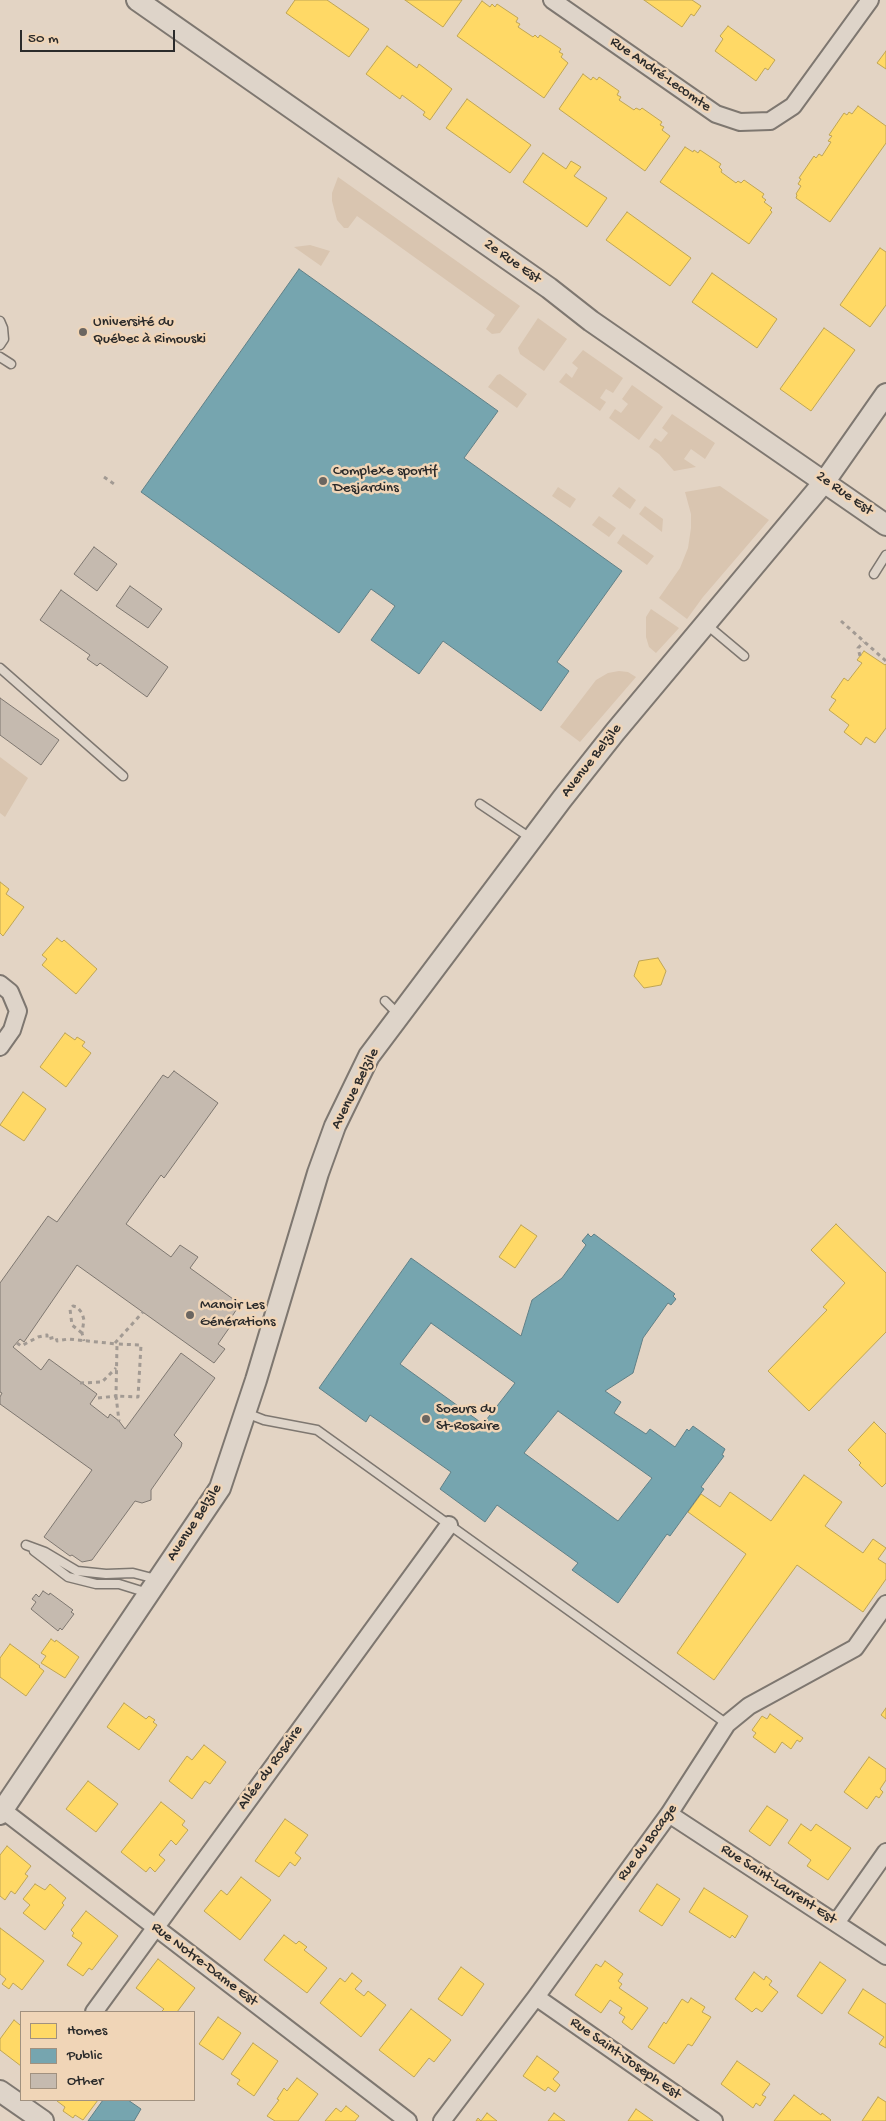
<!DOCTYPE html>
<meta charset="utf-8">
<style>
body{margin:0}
#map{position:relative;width:886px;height:2121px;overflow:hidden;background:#e3d4c4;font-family:"Gochi Hand",sans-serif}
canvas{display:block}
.legend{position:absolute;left:20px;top:2011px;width:175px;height:90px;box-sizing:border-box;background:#f0d5b7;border:1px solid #a1917f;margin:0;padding:6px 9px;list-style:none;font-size:15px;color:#2b2b2b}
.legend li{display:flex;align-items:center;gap:10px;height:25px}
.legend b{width:25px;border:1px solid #a1917f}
.scale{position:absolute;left:20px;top:30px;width:155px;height:22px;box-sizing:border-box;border:2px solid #2b2b2b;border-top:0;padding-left:6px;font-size:15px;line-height:18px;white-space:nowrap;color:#2b2b2b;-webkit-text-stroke:4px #f0d5b7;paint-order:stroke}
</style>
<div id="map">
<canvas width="886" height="2121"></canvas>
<ul class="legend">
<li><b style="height:14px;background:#ffd966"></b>Homes</li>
<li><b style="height:14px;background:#76a5af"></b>Public</li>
<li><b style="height:14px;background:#c5baaf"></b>Other</li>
</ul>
<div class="scale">50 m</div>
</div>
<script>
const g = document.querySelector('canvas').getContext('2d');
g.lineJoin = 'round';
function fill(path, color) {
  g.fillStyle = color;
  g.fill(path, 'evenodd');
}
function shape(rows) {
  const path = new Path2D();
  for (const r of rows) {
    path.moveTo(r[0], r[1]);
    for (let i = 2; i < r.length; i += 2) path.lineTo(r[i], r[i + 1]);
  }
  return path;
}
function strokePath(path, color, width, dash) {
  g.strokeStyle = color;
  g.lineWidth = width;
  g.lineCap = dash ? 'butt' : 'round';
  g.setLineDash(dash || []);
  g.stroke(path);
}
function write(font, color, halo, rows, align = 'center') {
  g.font = font + ' "Gochi Hand",sans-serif';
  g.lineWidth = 5;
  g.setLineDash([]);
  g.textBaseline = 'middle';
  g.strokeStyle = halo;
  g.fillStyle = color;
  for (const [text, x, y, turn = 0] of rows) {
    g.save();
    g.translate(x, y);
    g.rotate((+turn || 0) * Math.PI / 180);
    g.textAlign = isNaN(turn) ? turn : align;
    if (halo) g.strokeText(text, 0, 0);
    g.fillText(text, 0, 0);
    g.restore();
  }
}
fill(shape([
 [338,177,520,306,500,333,492,334,486,329,495,315,357,216,348,228,344,228,337,220,332,201,332,193],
 [310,245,330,251,321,266,294,247],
 [538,318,567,339,544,371,520,354,518,348],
 [583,350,623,378,613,393,606,389,600,398,606,402,600,411,559,382,566,373,572,378,578,368,572,363],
 [500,374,527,394,517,408,488,387,497,375],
 [632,385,663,407,639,440,609,418,615,409,621,413,628,404,622,399],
 [672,414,715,443,705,459,691,449,684,459,696,467,674,471,659,454,649,447,655,438,661,442,668,433,662,428],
 [720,486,769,520,703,597,687,619,659,598,680,568,688,548,691,528,691,514,685,492],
 [558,487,576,499,570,508,552,496],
 [619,487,636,500,630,509,612,496],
 [645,506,663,519,662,532,639,514],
 [599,516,616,528,609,537,592,525],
 [623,534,654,556,647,565,617,543],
 [651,609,679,628,656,653,649,647,646,637,646,617],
 [619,671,628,672,636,677,580,742,560,727,596,680,608,673],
 [0,757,28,778,5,817,0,813]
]), '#d9c5b0');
const homes = shape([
 [295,0,327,0,369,29,349,57,286,13,295,0],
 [405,0,462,0,443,27,405,0],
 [644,0,692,0,701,6,694,16,691,14,682,27,644,0],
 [482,1,490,7,492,4,495,7,497,4,518,18,516,22,520,24,518,27,533,37,535,35,538,38,540,35,561,49,559,52,563,54,561,57,568,63,544,98,457,36,482,1],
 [728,26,775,60,768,70,765,68,756,81,715,51,723,39,720,36,728,26],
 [387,46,417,68,419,64,452,89,430,120,423,115,425,112,402,95,400,99,366,74,387,46],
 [886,51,886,69,877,63,886,51],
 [583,74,591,80,593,77,597,80,599,77,619,91,617,95,621,97,619,100,634,110,636,108,640,110,642,108,662,122,660,125,664,127,662,130,670,136,645,171,559,109,583,74],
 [467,99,531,145,510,173,446,128,467,99],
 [858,106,886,126,886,143,830,222,796,198,797,195,796,194,801,186,798,184,801,179,799,178,814,156,816,158,819,154,822,156,831,142,828,141,832,136,829,135,844,113,847,115,849,112,852,114,858,106],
 [685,147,693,152,694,150,698,153,700,150,721,164,719,167,722,170,721,172,736,183,738,181,741,183,744,180,764,194,762,197,766,200,764,202,772,208,770,210,772,212,749,244,660,182,685,147],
 [543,153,566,169,571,161,581,167,574,176,607,198,587,227,523,182,543,153],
 [627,212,691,258,670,286,606,240,627,212],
 [880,248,886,252,886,305,870,327,840,305,880,248],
 [712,273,777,319,757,348,692,302,712,273],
 [824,328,855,350,811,411,780,389,824,328],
 [864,651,885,665,886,664,886,728,875,743,866,737,861,745,844,732,849,725,829,710,836,700,831,697,844,678,848,681,862,663,857,660,864,651],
 [0,882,9,889,6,894,24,907,3,936,0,933,0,882],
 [57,938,62,942,64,940,97,969,76,994,42,965,47,959,42,955,57,938],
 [658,958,666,971,661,985,644,988,634,976,639,961,658,958],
 [65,1033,75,1040,77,1037,85,1042,82,1046,91,1053,66,1087,40,1067,65,1033],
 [23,1092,46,1109,24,1141,0,1125,23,1092],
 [836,1224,886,1273,886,1332,809,1411,768,1371,827,1310,823,1307,845,1283,811,1250,836,1224],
 [521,1225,537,1236,515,1268,499,1257,521,1225],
 [874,1422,886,1434,886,1483,882,1487,859,1465,861,1463,848,1450,874,1422],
 [804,1475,842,1502,825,1526,863,1553,873,1539,886,1548,878,1559,886,1564,886,1579,863,1612,797,1565,714,1680,677,1653,746,1554,688,1512,701,1494,720,1507,730,1492,771,1521,804,1475],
 [51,1639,55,1642,56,1640,79,1657,65,1678,41,1663,46,1656,41,1653,51,1639],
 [10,1644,40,1666,39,1667,44,1671,26,1696,0,1677,0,1658,10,1644],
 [124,1703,146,1719,149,1716,155,1720,153,1722,157,1725,139,1750,107,1727,124,1703],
 [886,1708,886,1719,881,1715,886,1708],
 [770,1714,803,1738,800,1742,797,1740,791,1749,782,1742,775,1753,753,1737,756,1733,752,1730,762,1716,767,1719,770,1714],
 [204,1745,226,1762,210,1784,205,1781,192,1799,169,1781,187,1756,192,1760,204,1745],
 [869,1757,886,1769,886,1780,880,1789,883,1792,879,1798,876,1796,867,1809,844,1792,869,1757],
 [88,1781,118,1804,96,1832,66,1809,88,1781],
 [161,1802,185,1821,182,1825,188,1830,176,1845,171,1840,159,1855,165,1860,155,1872,150,1867,146,1872,121,1852,161,1802],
 [767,1806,788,1820,770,1846,749,1831,767,1806],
 [285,1819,308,1835,295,1853,301,1858,295,1866,290,1862,279,1877,255,1861,285,1819],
 [801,1824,811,1831,816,1824,851,1848,828,1880,807,1866,811,1860,788,1843,801,1824],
 [7,1846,31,1866,25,1874,28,1876,15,1894,11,1891,5,1900,0,1896,0,1855,7,1846],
 [241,1877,271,1900,240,1940,204,1911,221,1890,227,1895,241,1877],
 [35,1884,45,1890,50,1884,66,1898,62,1903,64,1905,45,1930,23,1913,30,1905,23,1899,35,1884],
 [657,1884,680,1899,662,1926,639,1911,657,1884],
 [704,1888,748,1916,735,1938,732,1935,730,1938,689,1912,704,1888],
 [86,1911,118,1936,92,1970,89,1968,83,1976,67,1965,82,1943,72,1936,74,1933,71,1930,86,1911],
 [0,1928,44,1961,22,1990,13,1983,9,1989,2,1984,6,1979,0,1974,0,1928],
 [284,1935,296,1944,299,1941,307,1947,304,1950,327,1968,307,1993,264,1960,284,1935],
 [158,1959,195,1988,177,2012,164,2012,162,2011,164,2009,136,1988,158,1959],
 [605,1961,623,1974,618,1981,622,1984,619,1988,648,2008,632,2030,622,2022,625,2017,619,2013,622,2008,610,2000,601,2013,575,1995,596,1964,601,1967,605,1961],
 [820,1962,846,1980,822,2014,797,1996,820,1962],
 [461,1967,484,1984,462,2016,438,1999,461,1967],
 [754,1972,764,1980,766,1976,772,1981,769,1985,778,1992,762,2012,756,2008,752,2012,735,1999,754,1972],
 [352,1973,362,1981,355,1989,364,1996,368,1991,386,2005,361,2037,320,2003,340,1978,345,1982,352,1973],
 [863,1989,886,2004,886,2048,879,2044,884,2037,848,2013,863,1989],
 [691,1998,705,2007,702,2012,711,2017,692,2046,688,2044,674,2064,648,2047,664,2022,666,2024,682,1999,688,2003,691,1998],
 [411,2009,451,2040,434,2062,429,2058,414,2077,379,2050,411,2009],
 [218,2017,241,2033,223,2060,199,2044,218,2017],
 [14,2020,20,2025,21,2023,21,2066,0,2050,0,2039,14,2020],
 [253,2043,278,2061,254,2096,237,2084,240,2080,231,2074,253,2043],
 [537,2056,559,2072,553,2079,560,2085,555,2092,548,2087,545,2091,523,2076,537,2056],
 [737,2061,770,2084,762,2095,766,2097,760,2106,756,2103,753,2108,721,2084,737,2061],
 [297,2078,318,2094,298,2121,275,2121,267,2116,279,2100,277,2099,284,2088,287,2091,297,2078],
 [794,2095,821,2115,822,2113,831,2120,830,2121,774,2121,794,2095],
 [878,2097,886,2102,886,2121,862,2121,878,2097],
 [58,2100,98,2100,83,2120,75,2115,73,2118,63,2111,65,2107,57,2101,58,2100],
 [346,2106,359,2116,355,2121,325,2121,336,2108,341,2112,346,2106],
 [636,2109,653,2121,628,2121,636,2109],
 [487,2113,497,2121,476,2121,478,2118,481,2121,487,2113],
 [554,2113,565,2121,548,2121,554,2113]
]);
fill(homes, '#ffd966');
strokePath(homes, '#bfa554', 1);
const public = shape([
 [299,269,498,411,464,458,622,571,557,662,569,671,541,711,443,641,419,674,371,640,395,606,371,589,339,633,141,492,299,269],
 [588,1234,591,1237,594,1234,675,1294,673,1296,676,1299,671,1305,668,1303,643,1338,633,1373,605,1391,621,1402,614,1413,646,1434,650,1429,675,1447,687,1429,689,1431,693,1426,725,1449,722,1455,724,1456,701,1487,704,1489,670,1536,667,1534,618,1603,572,1570,578,1563,497,1505,485,1522,440,1489,451,1472,370,1415,366,1422,319,1388,411,1258,521,1336,532,1300,562,1278,586,1245,582,1241,588,1234],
 [431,1323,515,1383,483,1424,400,1364,431,1323],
 [558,1411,652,1478,618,1521,524,1453,558,1411],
 [103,2100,128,2100,141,2109,134,2121,88,2121,103,2100]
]);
fill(public, '#76a5af');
strokePath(public, '#608087', 1);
const building = shape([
 [94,547,117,564,97,591,74,574,94,547],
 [130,586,162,609,148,628,116,606,130,586],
 [61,590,168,667,147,697,100,663,97,666,87,659,90,655,40,620,61,590],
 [0,698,59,740,41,765,0,735,0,698],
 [174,1071,218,1103,164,1178,161,1175,126,1224,171,1257,180,1245,198,1257,190,1268,240,1304,231,1318,234,1321,218,1344,225,1349,214,1363,77,1265,24,1342,20,1339,13,1347,41,1370,49,1359,97,1394,90,1404,108,1418,110,1414,119,1421,125,1429,181,1353,215,1378,174,1435,182,1443,181,1447,151,1490,151,1500,142,1503,135,1501,92,1560,82,1562,72,1555,70,1556,44,1537,92,1470,0,1404,0,1397,2,1393,0,1392,0,1283,48,1216,57,1222,163,1075,168,1078,174,1071],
 [43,1591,49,1595,50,1593,73,1610,71,1612,74,1614,62,1630,60,1628,58,1631,31,1609,36,1602,32,1599,36,1594,39,1597,43,1591]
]);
fill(building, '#c5baaf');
strokePath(building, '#7e7770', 1);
const service = shape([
 [0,321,3,328,4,339,0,345],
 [0,357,11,364],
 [874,574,886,555],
 [707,625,744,656],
 [0,668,123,776],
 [480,804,532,839],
 [385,1001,399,1015],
 [246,1413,264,1420,317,1430,727,1724],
 [26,1545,45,1552,77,1571,106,1574,133,1573,156,1579],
 [34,1551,68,1577,96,1584,119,1584,148,1593]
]);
const minor = shape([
 [552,0,716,114,740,122,770,121,793,106,870,0],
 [0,984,10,992,18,1011,12,1030,0,1047],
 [0,1808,408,2121],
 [669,1814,886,1956],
 [836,1923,886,1852],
 [536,1997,714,2121],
 [94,2012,449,1525],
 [442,2121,536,1997,669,1814,727,1724,749,1706,855,1648,886,1604]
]);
const tertiary = shape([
 [137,0,549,288,591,321,886,525],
 [0,1814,220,1488,256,1380,318,1173,335,1126,369,1056,562,799,615,732,825,481,886,394],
 [0,2091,43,2121]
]);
strokePath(service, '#7e7770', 11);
strokePath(minor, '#7e7770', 20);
strokePath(tertiary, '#7e7770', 24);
strokePath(shape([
 [104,477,114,484],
 [841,621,886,661],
 [860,656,858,648,864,642],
 [82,1333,72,1325,70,1309,73,1306,77,1307,82,1313,84,1320,82,1333,84,1341],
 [17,1343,21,1346,38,1337,47,1335,47,1339,56,1337,57,1341,68,1339,117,1344],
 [115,1343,143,1312],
 [80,1383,102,1382,116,1368],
 [98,1398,116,1396,117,1344,141,1345,138,1397,116,1396,119,1421]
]), '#a29a93', 3, [4, 4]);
strokePath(service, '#ded4c9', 8);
strokePath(minor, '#ded4c9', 16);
strokePath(tertiary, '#ded4c9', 20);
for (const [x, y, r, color] of [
 [83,332,5,"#6b6661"],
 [323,481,5,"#6b6661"],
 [190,1315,5,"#6b6661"],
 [426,1419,5,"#6b6661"]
]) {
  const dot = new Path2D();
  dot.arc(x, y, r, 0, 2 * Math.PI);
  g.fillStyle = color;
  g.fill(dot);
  strokePath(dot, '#f0d5b7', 2);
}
write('15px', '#2b2b2b', '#f0d5b7', [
 ["Rue André-Lecomte",660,75,35],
 ["2e Rue Est",512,262,35],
 ["2e Rue Est",844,494,35],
 ["Avenue Belzile",592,761,-52],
 ["Avenue Belzile",356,1089,-63],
 ["Avenue Belzile",195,1523,-57],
 ["Allée du Rosaire",271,1768,-54],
 ["Rue du Bocage",648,1843,-54],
 ["Rue Saint-Laurent Est",778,1885,33],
 ["Rue Notre-Dame Est",204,1965,37],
 ["Rue Saint-Joseph Est",625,2059,35]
]);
write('15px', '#2b2b2b', '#f0d5b7', [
 ["Université du",93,323],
 ["Québec à Rimouski",93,340],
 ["Complexe sportif",333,472],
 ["Desjardins",333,489],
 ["Manoir Les",200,1306],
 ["Générations",200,1323],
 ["Soeurs du",436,1410],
 ["St-Rosaire",436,1427]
], 'left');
</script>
